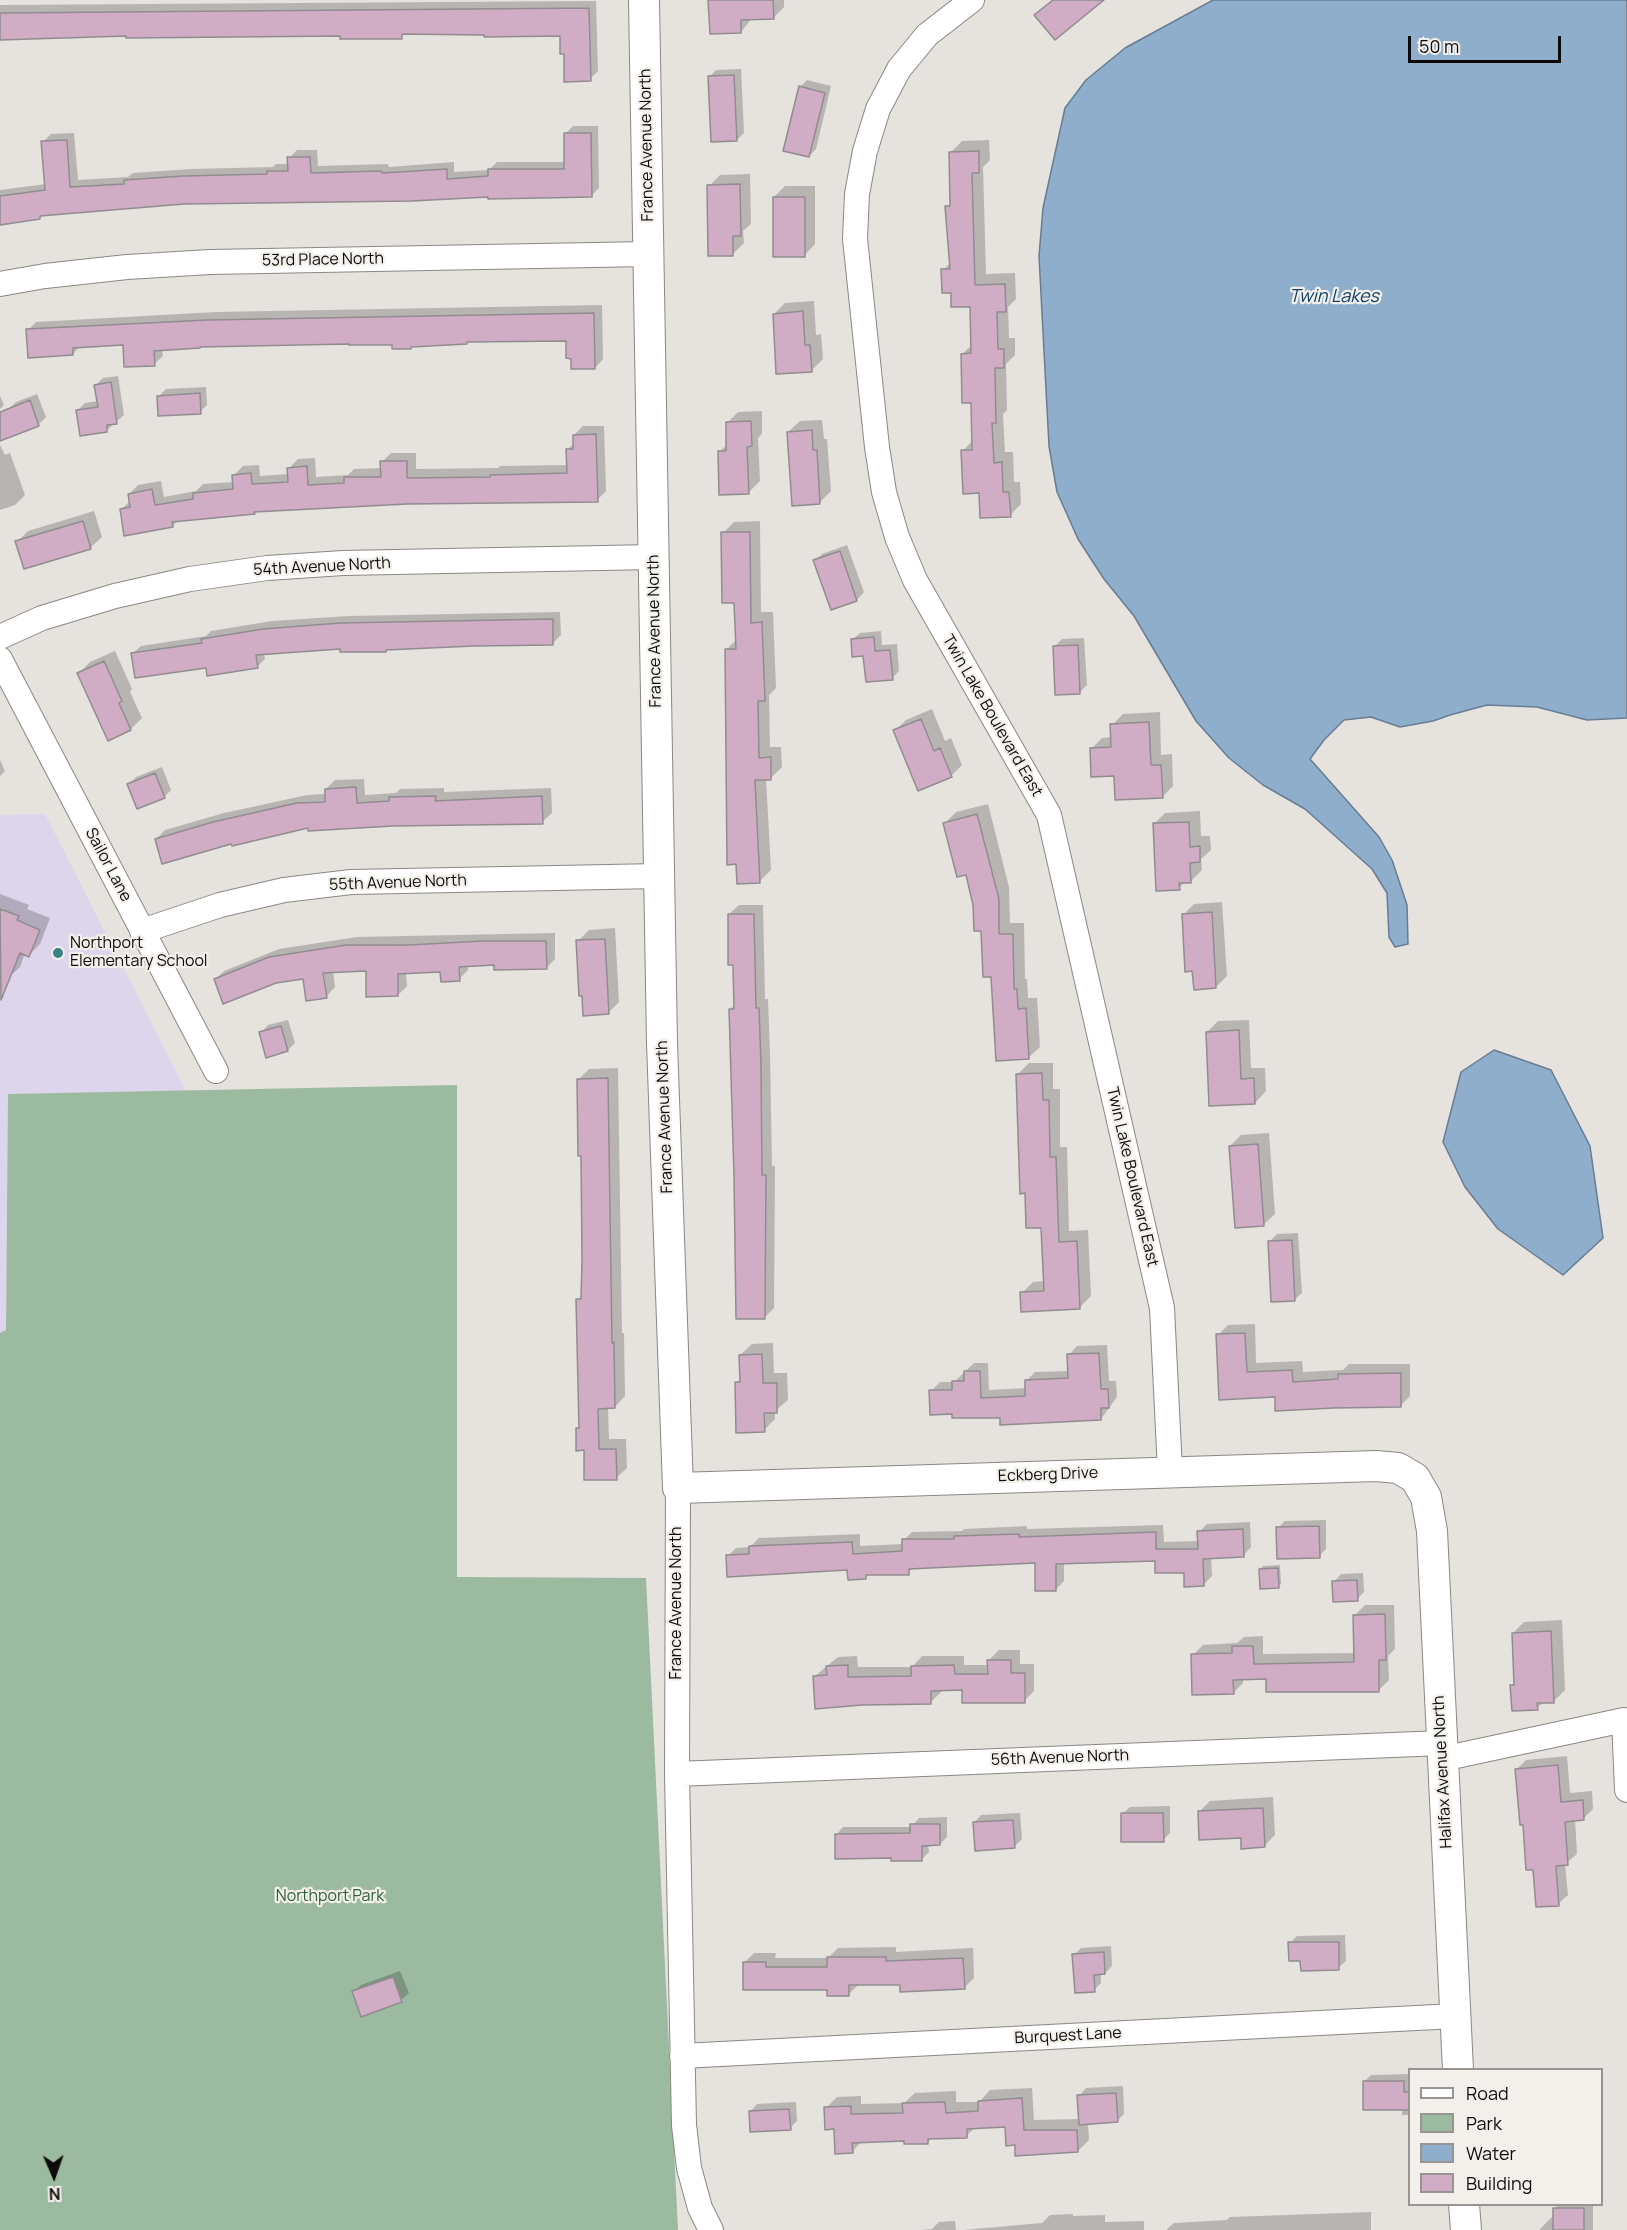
<!DOCTYPE html>
<style>
body{margin:0}
#map{position:relative;width:1627px;height:2230px;overflow:hidden;background:#e6e2de;font-family:Manrope,sans-serif}
canvas{display:block}
.legend{position:absolute;left:1408px;top:2068px;width:195px;height:138px;box-sizing:border-box;background:#f3f0eb;border:2px solid #979491;margin:0;padding:8px 10px;list-style:none;font-size:18px;color:#0d0b0a}
.legend li{display:flex;align-items:center;gap:12px;height:30px}
.legend b{width:30px;border:2px solid #979491}
.north{position:absolute;left:24px;top:2146px;width:60px;height:60px;-webkit-text-stroke:4px #f3f0eb;paint-order:stroke;rotate:178deg;font-size:16px;font-weight:700;line-height:24px;text-align:center;color:#0d0b0a}
.north::after{content:'';display:block;margin:auto;width:21px;height:27px;background:#0d0b0a;clip-path:polygon(50% 0,100% 100%,50% 72%,0 100%)}
.scale{position:absolute;left:1408px;top:36px;width:153px;height:27px;box-sizing:border-box;border:3px solid #0d0b0a;border-top:0;padding-left:8px;font-size:18px;line-height:21px;white-space:nowrap;color:#0d0b0a;-webkit-text-stroke:4px #f3f0eb;paint-order:stroke}
</style>
<div id="map">
<canvas width="1627" height="2230"></canvas>
<ul class="legend">
<li><b style="height:8px;background:#fff"></b>Road</li>
<li><b style="height:16px;background:#9cbaa0"></b>Park</li>
<li><b style="height:16px;background:#8faecc"></b>Water</li>
<li><b style="height:16px;background:#d1acc5"></b>Building</li>
</ul>
<div class="north">N</div>
<div class="scale">50 m</div>
</div>
<script>
const g = document.querySelector('canvas').getContext('2d');
g.lineJoin = 'round';
function fill(path, color) {
  g.fillStyle = color;
  g.fill(path, 'evenodd');
}
function shape(rows) {
  const path = new Path2D();
  for (const r of rows) {
    path.moveTo(r[0], r[1]);
    for (let i = 2; i < r.length; i += 2) path.lineTo(r[i], r[i + 1]);
  }
  return path;
}
function strokePath(path, color, width, dash) {
  g.strokeStyle = color;
  g.lineWidth = width;
  g.lineCap = dash ? 'butt' : 'round';
  g.setLineDash(dash || []);
  g.stroke(path);
}
function write(font, color, halo, rows, align = 'center') {
  g.font = font + ' Manrope,sans-serif';
  g.lineWidth = 4.5;
  g.setLineDash([]);
  g.textBaseline = 'middle';
  g.strokeStyle = halo;
  g.fillStyle = color;
  for (const [text, x, y, turn = 0] of rows) {
    g.save();
    g.translate(x, y);
    g.rotate((+turn || 0) * Math.PI / 180);
    g.textAlign = isNaN(turn) ? turn : align;
    if (halo) g.strokeText(text, 0, 0);
    g.fillText(text, 0, 0);
    g.restore();
  }
}
fill(shape([
 [45,814,186,1091,8,1094,6,1330,0,1333,0,815]
]), '#dcd5eb');
fill(shape([
 [457,1085,457,1577,646,1578,678,2230,0,2230,0,1333,6,1330,8,1094]
]), '#9cbaa0');
const water = shape([
 [1213,0,1627,0,1627,718,1587,720,1537,707,1487,705,1450,715,1433,721,1400,727,1371,717,1344,720,1324,740,1310,759,1379,837,1392,860,1407,905,1408,944,1395,947,1389,937,1387,893,1372,869,1305,809,1263,785,1229,758,1196,721,1134,616,1104,579,1078,539,1057,492,1049,446,1039,256,1043,208,1065,108,1086,80,1125,48,1213,0],
 [1494,1050,1551,1070,1590,1146,1603,1238,1563,1275,1498,1229,1465,1187,1443,1142,1461,1072,1494,1050]
]);
fill(water, '#8faecc');
strokePath(water, '#687d92', 1.5);
fill(shape([
 [710,0,784,0,784,7,773,18,752,18,741,32],
 [596,1,598,71,590,79,566,52,562,34,406,32,401,37,341,35,128,35,0,38,0,5],
 [741,69,744,133,737,140,709,77,716,70],
 [807,80,831,86,816,149,809,156,800,87],
 [573,126,598,126,599,188,591,196,489,195,184,203,44,214,40,218,0,224,0,190,46,184,43,142,51,134,74,133,78,180,128,177,133,173,192,169,273,167,276,164,289,164,289,158,297,150,317,150,318,166,388,164,389,167,454,162,454,172,489,170,497,162,566,162,565,134],
 [989,140,990,160,983,167,986,274,1015,273,1016,299,1008,307,1009,338,1015,338,1015,355,1006,364,1007,410,1003,414,1005,452,1013,452,1014,482,1020,482,1021,504,1010,515,980,492,963,451,973,440,973,401,962,354,972,345,971,305,952,291,943,270,951,262,947,207,952,202,951,152,962,141],
 [750,174,751,224,743,231,744,243,733,254,709,186,720,175],
 [785,186,815,186,815,244,804,256,774,197],
 [814,301,816,335,821,334,823,359,811,371,774,314,785,303],
 [602,305,603,359,595,368,572,357,567,339,469,340,466,343,201,345,162,349,163,356,154,364,124,343,80,346,73,354,28,330,36,322,216,312],
 [118,376,124,415,107,430,78,410,85,403,98,401,96,385,103,378],
 [206,387,207,405,200,412,159,396,166,389],
 [37,394,46,417,39,424,18,432,9,409,16,402],
 [0,396,4,405,0,409],
 [762,411,762,434,758,438,760,481,749,492,720,451,728,444,727,423,738,412],
 [822,420,824,439,827,439,831,491,819,503,788,432,800,421],
 [583,426,604,426,606,491,597,500,407,503,257,510,254,513,178,520,173,526,121,510,131,500,129,494,138,485,161,481,164,497,196,491,203,484,234,482,234,475,243,466,259,465,260,476,289,474,289,468,298,459,315,458,316,477,348,475,354,469,382,468,382,462,391,453,416,453,416,469,498,468,500,466,568,465,568,449,574,443,574,435],
 [0,445,5,455,10,453,25,495,15,505,0,510],
 [94,511,102,537,90,548,17,542,28,531],
 [760,521,761,612,773,612,776,688,769,695,770,747,781,747,782,767,771,778,766,778,771,870,760,881,729,812,726,650,737,639,735,601,723,533,734,522],
 [847,545,864,592,857,600,832,608,815,561,822,554],
 [560,612,561,635,553,643,342,648,264,653,265,659,257,667,207,667,133,653,141,646,206,636,211,631,272,621,349,616],
 [881,631,882,645,897,644,899,671,892,678,865,655,852,640,860,633],
 [1084,638,1087,685,1079,693,1054,647,1062,639],
 [115,651,132,689,130,692,142,718,131,729,109,739,79,673,90,662],
 [932,709,945,741,951,738,962,765,951,776,895,731,906,720],
 [1160,712,1161,755,1172,754,1173,786,1162,797,1116,775,1091,749,1102,738,1112,737,1112,725,1123,714],
 [0,760,5,771,0,776],
 [162,767,171,790,164,797,129,784,136,777],
 [364,779,365,795,396,793,400,789,444,788,444,792,551,788,552,813,542,822,309,826,156,839,165,830,224,813,307,795,326,794,326,789,335,780],
 [988,804,1009,887,1010,923,1024,923,1025,979,1027,979,1028,998,1037,998,1040,1047,1028,1058,993,975,983,929,967,873,945,823,956,812],
 [1200,811,1201,836,1210,836,1211,850,1201,859,1202,870,1191,881,1186,881,1179,888,1154,824,1165,813],
 [0,894,29,905,27,909,50,918,40,944,29,955,25,953,20,967,8,978,0,975],
 [1222,902,1227,976,1216,987,1183,915,1194,904],
 [739,905,763,905,765,999,768,999,770,1053,772,1166,775,1166,774,1308,765,1317,736,1176,730,1009,736,1004,735,963,729,914],
 [615,928,619,1002,608,1013,578,941,589,930],
 [555,933,555,959,546,968,495,963,468,965,468,970,459,979,442,970,406,972,407,986,398,995,367,970,333,971,335,987,326,997,304,977,215,980,224,971,279,949,357,937],
 [288,1020,295,1043,288,1050,261,1033,268,1025],
 [1249,1020,1251,1068,1265,1068,1266,1091,1255,1103,1207,1032,1218,1021],
 [1029,1063,1053,1063,1053,1089,1060,1089,1060,1147,1067,1147,1069,1231,1088,1230,1091,1296,1080,1307,1022,1293,1033,1282,1045,1281,1042,1226,1018,1074],
 [618,1068,622,1333,624,1333,625,1396,615,1407,608,1407,609,1439,626,1439,627,1468,616,1478,585,1449,577,1429,581,1425,578,1300,583,1294,582,1155,578,1080,589,1069],
 [1269,1133,1275,1214,1263,1225,1230,1146,1241,1135],
 [1298,1233,1302,1293,1294,1300,1269,1242,1277,1234],
 [1255,1324,1256,1363,1302,1361,1303,1372,1343,1370,1349,1364,1410,1364,1410,1396,1400,1406,1276,1396,1220,1398,1218,1335,1228,1325],
 [773,1343,774,1373,787,1373,788,1400,775,1411,775,1419,764,1430,736,1383,741,1379,740,1355,752,1344],
 [1107,1345,1109,1381,1116,1381,1117,1397,1101,1419,1001,1416,953,1413,931,1391,940,1382,954,1382,974,1363,988,1363,989,1390,1026,1388,1026,1381,1035,1372,1069,1371,1069,1355,1077,1346],
 [1326,1520,1326,1549,1319,1556,1278,1528,1285,1521],
 [1250,1522,1251,1547,1243,1556,1211,1557,1212,1576,1203,1585,1186,1571,1156,1560,1064,1562,1064,1581,1055,1590,1036,1562,914,1567,908,1573,869,1573,865,1577,849,1569,728,1556,736,1548,750,1547,759,1538,860,1534,860,1546,904,1544,904,1540,912,1532,962,1531,964,1529,1027,1526,1027,1529,1163,1525,1164,1542,1199,1541,1199,1532,1207,1524],
 [1280,1565,1281,1584,1278,1587,1260,1569,1263,1566],
 [1363,1573,1364,1592,1357,1599,1334,1582,1341,1574],
 [1365,1605,1394,1605,1395,1649,1388,1656,1389,1680,1379,1690,1268,1678,1243,1678,1243,1683,1233,1693,1193,1655,1203,1645,1237,1643,1244,1637,1263,1636,1263,1654,1355,1653,1355,1615],
 [1562,1620,1565,1690,1554,1701,1544,1702,1537,1708,1512,1686,1516,1682,1513,1633,1524,1622],
 [999,1650,1020,1650,1020,1664,1034,1664,1034,1691,1024,1701,964,1689,941,1689,941,1692,931,1702,815,1676,838,1657,857,1656,858,1667,912,1667,922,1656,964,1656,964,1665,989,1665,989,1660],
 [1567,1756,1570,1793,1592,1791,1593,1809,1584,1818,1575,1819,1577,1854,1565,1864,1568,1895,1558,1904,1535,1868,1524,1824,1517,1769,1526,1760],
 [1273,1797,1275,1835,1264,1846,1242,1837,1199,1812,1210,1801],
 [1170,1806,1170,1833,1163,1840,1122,1814,1130,1807],
 [1020,1813,1022,1839,1015,1846,974,1823,981,1815],
 [947,1817,947,1837,940,1844,928,1844,929,1852,921,1860,893,1857,836,1835,843,1827,911,1827,919,1818],
 [1345,1935,1346,1961,1338,1968,1302,1960,1290,1943,1297,1936],
 [1111,1946,1112,1966,1105,1973,1101,1973,1101,1983,1094,1990,1074,1955,1081,1948],
 [896,1947,896,1952,973,1948,974,1978,964,1988,901,1984,859,1984,849,1994,744,1963,754,1953,776,1953,775,1958,828,1958,838,1948],
 [400,1971,409,1993,401,2000,362,2015,353,1992,361,1985],
 [1410,2074,1410,2115,1402,2115,1402,2108,1364,2082,1371,2075],
 [1123,2086,1124,2114,1117,2121,1088,2123,1089,2140,1078,2151,1016,2143,1007,2126,976,2127,966,2136,932,2138,928,2142,905,2140,862,2141,852,2152,835,2128,826,2108,837,2097,861,2096,861,2104,904,2103,915,2093,956,2091,956,2102,979,2102,990,2090,1032,2088,1034,2120,1080,2119,1079,2096,1086,2088],
 [796,2102,797,2121,790,2128,750,2112,757,2104],
 [1559,2204,1593,2204,1593,2230,1539,2230,1555,2214,1554,2209],
 [1371,2212,1371,2230,1166,2230,1174,2223,1227,2220,1230,2217],
 [1073,2214,1073,2216,1105,2215,1105,2222,1144,2221,1144,2230,963,2230,1042,2223,1050,2215],
 [955,2221,956,2230,921,2230,932,2229,939,2222]
]), '#0003');
const building = shape([
 [708,0,773,0,774,19,741,20,741,33,710,34,708,0],
 [1053,0,1104,0,1055,40,1034,15,1053,0],
 [589,8,591,81,564,82,564,54,560,54,560,36,484,37,484,35,402,34,402,39,340,39,340,36,126,38,126,36,0,40,0,13,589,8],
 [734,75,737,141,711,142,708,76,734,75],
 [799,86,825,93,809,157,783,151,799,86],
 [564,133,591,133,592,197,488,199,488,197,412,201,184,204,40,216,40,219,0,225,0,196,45,190,41,141,67,140,70,187,124,184,124,180,183,176,267,174,267,171,288,171,287,157,310,157,311,173,381,171,382,173,447,169,447,179,488,176,488,169,564,169,564,133],
 [979,151,979,173,972,173,975,285,1005,284,1006,312,997,312,998,349,1004,349,1004,368,995,368,996,423,992,423,994,463,1002,462,1003,492,1009,492,1011,517,980,518,979,493,963,494,961,450,972,450,971,403,962,403,961,354,971,353,970,307,951,307,951,293,942,293,941,269,950,269,945,206,950,206,949,152,979,151],
 [740,184,741,236,733,236,733,256,708,256,707,185,740,184],
 [773,197,805,197,805,257,773,257,773,197],
 [803,311,805,345,810,345,812,372,776,374,773,314,803,311],
 [594,313,595,369,571,369,571,359,566,358,566,341,467,342,467,344,411,347,411,349,392,349,392,345,349,345,349,344,200,347,200,348,154,351,155,366,124,367,123,345,73,348,73,355,28,358,26,329,207,320,594,313],
 [111,382,117,424,107,425,107,432,80,436,76,410,98,407,94,385,111,382],
 [200,393,201,414,158,416,157,396,200,393],
 [30,400,39,426,0,441,0,412,30,400],
 [751,421,752,446,747,447,749,494,719,495,718,451,726,451,726,422,751,421],
 [812,430,813,450,817,450,820,504,792,506,787,432,812,430],
 [596,434,598,502,407,504,254,512,255,514,172,522,173,527,124,536,120,509,130,507,128,494,152,489,155,505,193,499,193,493,233,489,232,475,251,473,252,484,288,482,287,468,307,466,308,485,344,483,344,477,381,477,380,461,407,461,407,478,490,477,490,475,567,473,566,449,573,449,573,435,596,434],
 [83,521,91,549,24,569,15,541,83,521],
 [721,532,750,532,751,623,762,622,765,701,758,701,759,758,771,757,771,780,755,780,760,883,737,884,736,864,727,865,725,649,736,649,734,603,722,603,721,532],
 [840,551,857,601,831,610,813,560,840,551],
 [553,619,553,645,474,646,386,650,386,652,340,652,340,649,256,655,258,668,207,676,206,668,135,678,131,653,202,643,201,639,263,629,340,623,553,619],
 [874,637,875,651,890,650,893,680,866,682,863,656,852,657,851,639,874,637],
 [1078,645,1080,694,1055,695,1053,646,1078,645],
 [104,661,122,701,119,703,131,730,108,741,77,673,104,661],
 [921,719,934,751,940,748,952,777,918,791,893,730,921,719],
 [1149,722,1151,765,1161,765,1163,798,1115,800,1114,776,1091,777,1090,748,1111,747,1110,724,1149,722],
 [155,773,165,798,137,809,127,784,155,773],
 [356,787,357,803,389,801,389,797,436,796,435,801,542,796,543,824,393,826,308,831,308,828,232,846,231,844,162,864,155,839,213,822,297,803,325,802,325,789,356,787],
 [977,814,999,899,999,934,1013,934,1014,989,1017,989,1018,1009,1026,1008,1029,1059,996,1061,991,977,983,977,981,931,974,931,973,905,966,875,957,877,943,823,977,814],
 [1189,822,1190,847,1200,846,1200,862,1190,863,1191,883,1179,883,1180,890,1156,891,1153,823,1189,822],
 [0,909,19,916,17,920,40,930,29,957,20,953,1,1000,0,909],
 [1212,912,1216,988,1194,990,1192,971,1185,972,1182,914,1212,912],
 [728,914,754,914,756,1008,759,1008,761,1063,762,1175,766,1175,765,1319,736,1319,734,1176,729,1009,734,1009,733,965,728,965,728,914],
 [605,939,609,1014,583,1016,582,996,579,996,576,940,605,939],
 [482,941,546,941,547,969,494,970,494,965,459,967,460,981,441,982,440,972,398,974,398,996,366,997,366,971,323,973,327,998,306,1001,303,979,276,983,223,1004,214,979,269,957,346,945,409,945,482,941],
 [281,1026,288,1051,266,1058,259,1032,281,1026],
 [1239,1030,1241,1079,1254,1078,1255,1104,1209,1106,1206,1032,1239,1030],
 [1042,1073,1043,1100,1049,1100,1050,1157,1056,1157,1059,1242,1077,1241,1080,1309,1021,1312,1020,1292,1044,1291,1041,1228,1026,1228,1025,1193,1020,1194,1016,1074,1042,1073],
 [608,1078,612,1343,614,1342,615,1408,598,1409,599,1449,616,1449,617,1480,584,1480,584,1450,576,1451,576,1428,579,1428,576,1299,581,1299,582,1259,581,1156,578,1156,577,1079,608,1078],
 [1258,1144,1264,1226,1235,1228,1229,1146,1258,1144],
 [1292,1240,1295,1301,1271,1302,1268,1241,1292,1240],
 [1245,1333,1247,1372,1292,1370,1293,1382,1338,1379,1338,1374,1401,1373,1401,1407,1334,1408,1275,1411,1275,1397,1219,1400,1216,1334,1245,1333],
 [1099,1353,1101,1389,1108,1389,1109,1408,1101,1408,1101,1420,1000,1425,1000,1418,952,1418,952,1414,930,1415,929,1390,952,1390,952,1381,964,1381,964,1371,980,1371,981,1398,1025,1396,1025,1380,1068,1378,1067,1354,1099,1353],
 [762,1354,763,1383,777,1383,777,1413,764,1413,765,1432,736,1433,735,1382,740,1382,739,1355,762,1354],
 [1319,1526,1320,1558,1277,1559,1276,1527,1319,1526],
 [1243,1529,1244,1557,1203,1559,1204,1586,1184,1587,1184,1573,1155,1573,1155,1561,1056,1564,1056,1591,1035,1591,1035,1563,909,1569,909,1575,866,1575,866,1579,848,1580,847,1570,727,1577,726,1555,749,1554,749,1546,852,1542,853,1554,902,1551,902,1539,954,1539,954,1536,1019,1534,1019,1537,1156,1532,1156,1549,1198,1549,1197,1531,1243,1529],
 [1278,1568,1279,1588,1260,1589,1259,1569,1278,1568],
 [1357,1580,1358,1601,1333,1602,1332,1581,1357,1580],
 [1385,1614,1386,1660,1379,1660,1379,1692,1266,1692,1266,1679,1233,1680,1234,1694,1192,1695,1191,1654,1232,1653,1232,1646,1253,1646,1254,1664,1354,1662,1353,1615,1385,1614],
 [1551,1631,1554,1703,1537,1703,1538,1710,1512,1711,1510,1685,1514,1685,1512,1633,1551,1631],
 [987,1660,1011,1660,1011,1673,1025,1673,1025,1703,962,1703,962,1690,931,1691,931,1704,862,1705,815,1709,813,1676,827,1675,826,1666,848,1665,848,1677,911,1676,911,1666,954,1665,955,1674,988,1674,987,1660],
 [1558,1765,1561,1802,1583,1800,1584,1820,1565,1822,1568,1865,1556,1866,1559,1906,1536,1907,1533,1870,1526,1870,1523,1825,1520,1825,1515,1769,1558,1765],
 [1263,1808,1265,1847,1241,1849,1241,1838,1199,1840,1198,1811,1263,1808],
 [1121,1813,1163,1813,1164,1842,1121,1842,1121,1813],
 [1013,1820,1015,1848,975,1851,973,1822,1013,1820],
 [910,1824,940,1824,940,1845,922,1846,922,1861,891,1861,891,1858,835,1859,835,1834,910,1833,910,1824],
 [1288,1942,1339,1942,1339,1970,1301,1971,1300,1961,1289,1961,1288,1942],
 [1104,1952,1105,1974,1094,1975,1095,1992,1075,1993,1072,1954,1104,1952],
 [827,1957,886,1957,886,1961,963,1958,965,1989,900,1992,900,1985,849,1985,849,1996,827,1996,827,1990,743,1990,743,1962,766,1962,766,1967,827,1967,827,1957],
 [393,1977,402,2002,361,2017,352,1991,393,1977],
 [1363,2081,1404,2081,1404,2092,1410,2092,1410,2110,1363,2110,1363,2081],
 [1116,2093,1118,2122,1079,2125,1077,2095,1116,2093],
 [1022,2098,1024,2130,1077,2130,1078,2152,1015,2156,1015,2145,1006,2146,1005,2127,967,2129,967,2138,928,2139,928,2144,904,2144,904,2141,852,2143,853,2153,835,2154,834,2129,825,2130,824,2107,851,2106,851,2114,903,2113,902,2103,945,2102,946,2113,978,2111,978,2101,1022,2098],
 [789,2109,791,2130,750,2132,749,2111,789,2109],
 [1553,2208,1584,2208,1584,2230,1553,2230,1553,2208]
]);
fill(building, '#d1acc5');
strokePath(building, '#918c8f', 1.5);
const minor = shape([
 [972,0,927,35,899,69,878,109,865,151,857,194,855,239,877,447,884,492,897,537,915,580,1049,815,1162,1308,1170,1471],
 [0,284,45,276,127,267,210,262,648,254],
 [0,637,42,618,115,596,190,579,267,568,343,563,654,557],
 [0,659,216,1071],
 [142,931,220,905,284,890,351,882,659,876],
 [678,1488,677,1774,684,2125,689,2168,700,2208,711,2230],
 [1442,1759,1624,1720,1627,1790],
 [677,1774,1442,1743],
 [682,2056,1455,2016]
]);
const tertiary = shape([
 [644,0,662,1043,678,1488,1376,1466,1398,1468,1415,1478,1426,1497,1432,1531,1458,2070],
 [1464,2204,1466,2230]
]);
strokePath(minor, '#8b8783', 26);
strokePath(tertiary, '#8b8783', 32);
strokePath(minor, '#fff', 24);
strokePath(tertiary, '#fff', 30);
for (const [x, y, r, color] of [
 [58,953,6,"#3a8387"]
]) {
  const dot = new Path2D();
  dot.arc(x, y, r, 0, 2 * Math.PI);
  g.fillStyle = color;
  g.fill(dot);
  strokePath(dot, '#f3f0eb', 2);
}
write('16px', '#0d0b0a', '#f3f0eb', [
 ["France Avenue North",647,145,-91],
 ["53rd Place North",323,260,-1],
 ["54th Avenue North",322,567,-3],
 ["France Avenue North",655,631,-91],
 ["Twin Lake Boulevard East",992,716,60],
 ["Sailor Lane",108,865,62],
 ["55th Avenue North",398,883,-2],
 ["France Avenue North",665,1117,-92],
 ["Twin Lake Boulevard East",1132,1177,77],
 ["Eckberg Drive",1048,1475,-2],
 ["France Avenue North",677,1603,-90],
 ["56th Avenue North",1060,1758,-2],
 ["Halifax Avenue North",1443,1772,-93],
 ["Burquest Lane",1068,2036,-3]
]);
write('16px', '#0d0b0a', '#f3f0eb', [
 ["Northport",70,944],
 ["Elementary School",70,962]
], 'left');
write('16px', '#2d6038', '#f3f0eb', [
 ["Northport Park",330,1897]
]);
write('italic 18px', '#0e4068', '#f3f0eb', [
 ["Twin Lakes",1334,297]
]);
</script>
